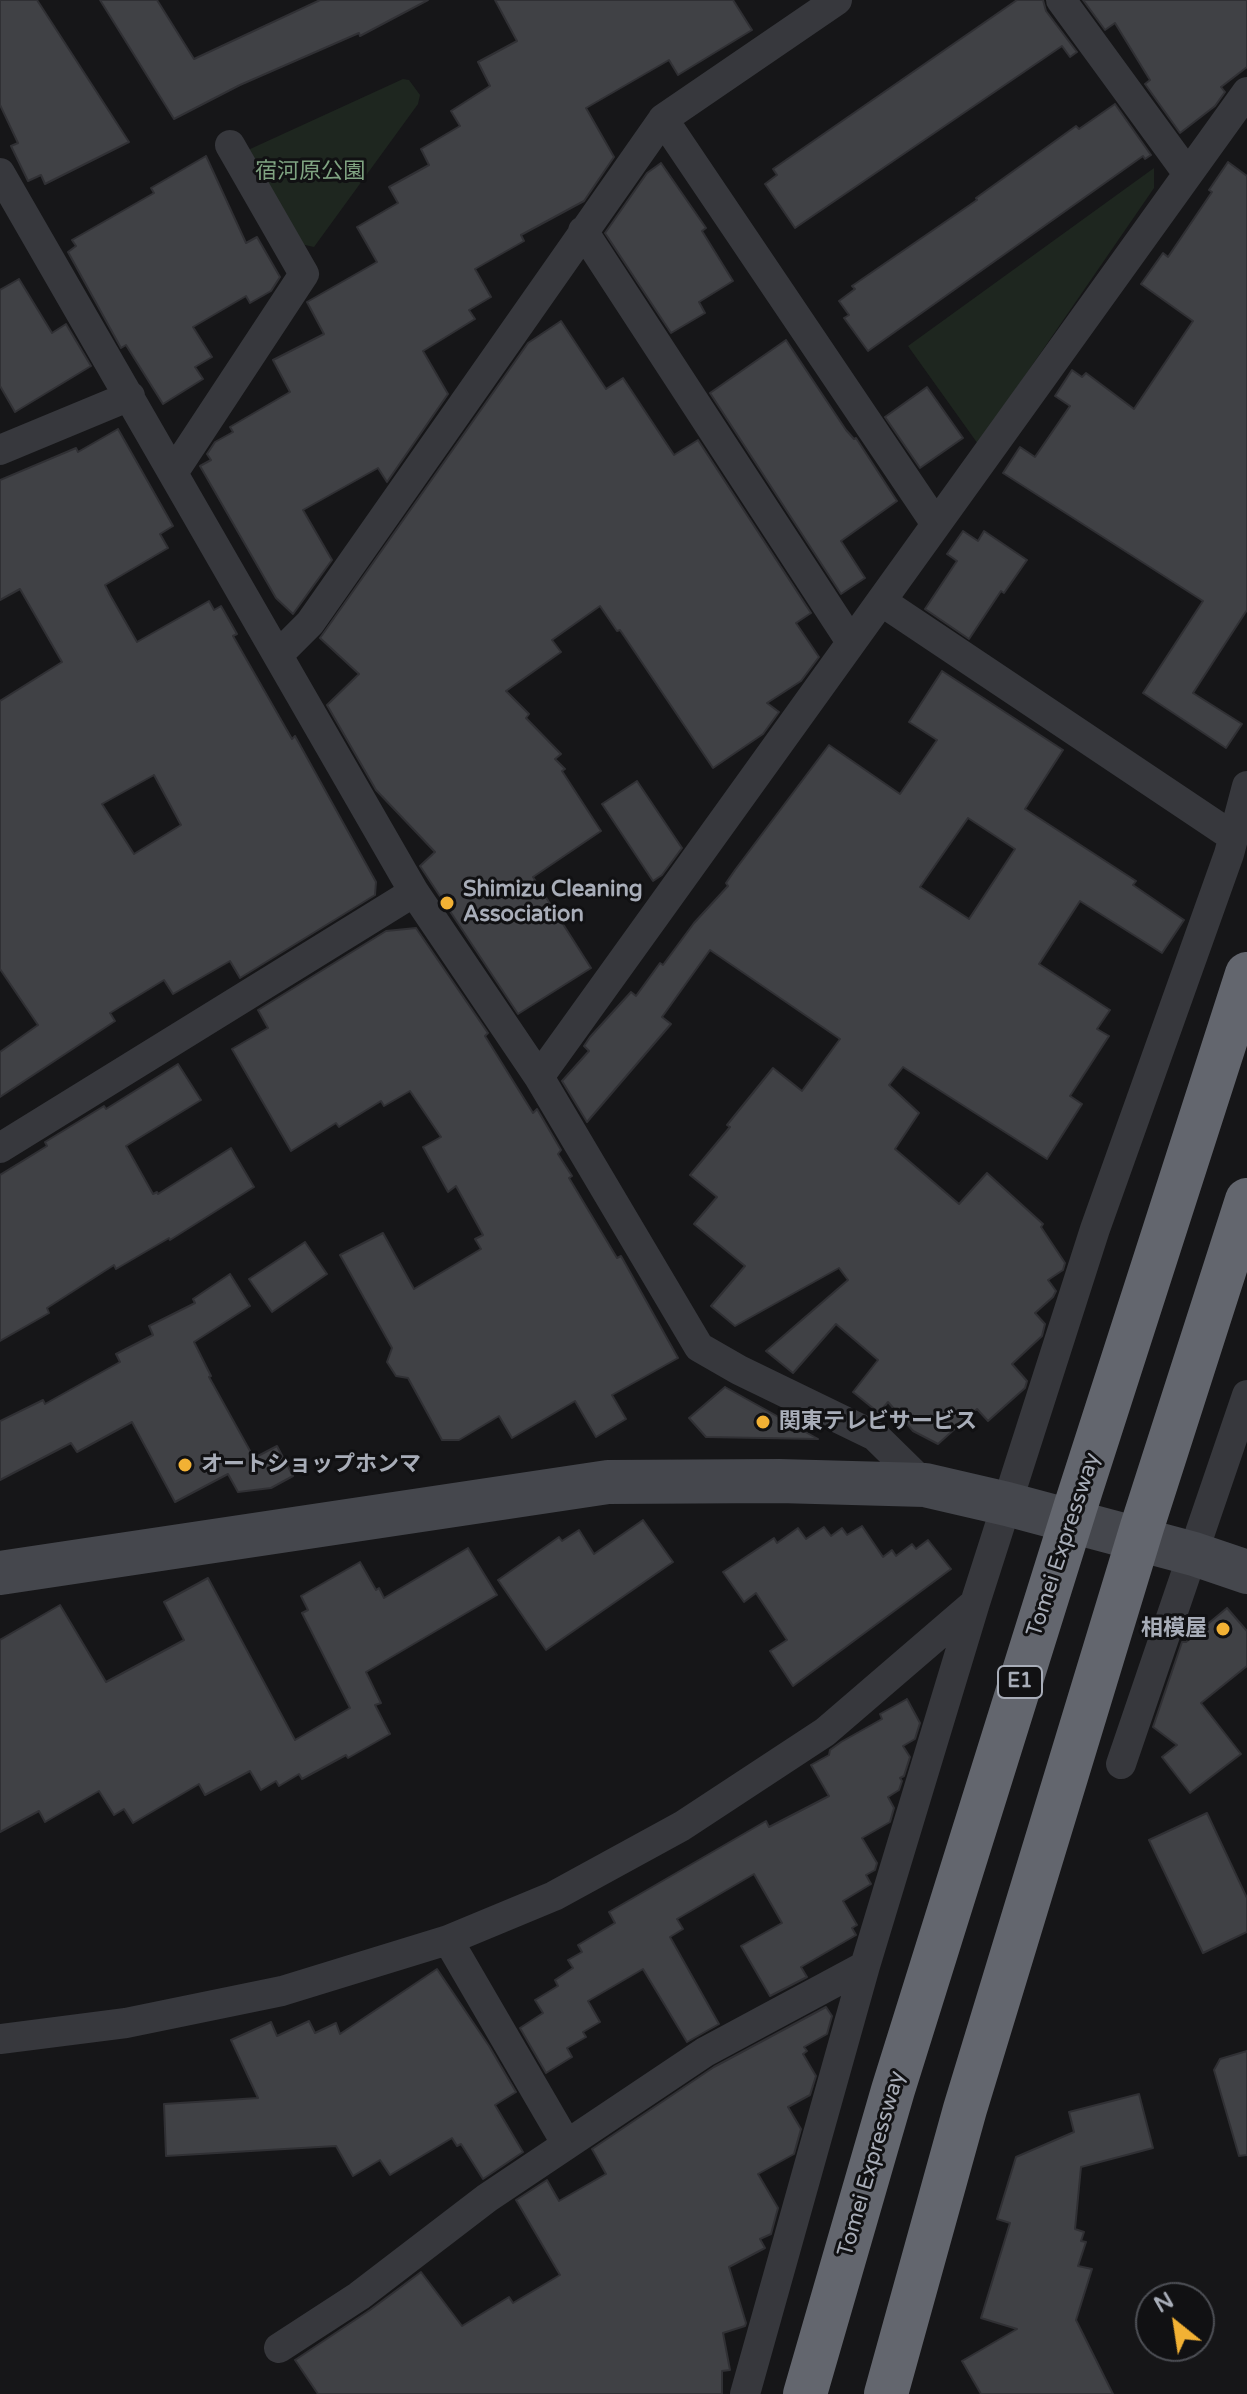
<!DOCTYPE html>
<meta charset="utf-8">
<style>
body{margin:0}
#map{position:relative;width:1247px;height:2394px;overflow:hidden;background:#161618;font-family:"Varela Round",sans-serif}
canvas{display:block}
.north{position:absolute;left:1135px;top:2282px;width:80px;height:80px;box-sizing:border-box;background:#111113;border:2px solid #4d4f55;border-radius:50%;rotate:330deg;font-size:22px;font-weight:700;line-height:32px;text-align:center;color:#a8adb8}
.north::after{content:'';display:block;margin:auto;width:28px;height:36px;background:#f2b134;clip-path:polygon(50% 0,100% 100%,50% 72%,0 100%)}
</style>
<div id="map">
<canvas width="1247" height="2394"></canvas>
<div class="north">N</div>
</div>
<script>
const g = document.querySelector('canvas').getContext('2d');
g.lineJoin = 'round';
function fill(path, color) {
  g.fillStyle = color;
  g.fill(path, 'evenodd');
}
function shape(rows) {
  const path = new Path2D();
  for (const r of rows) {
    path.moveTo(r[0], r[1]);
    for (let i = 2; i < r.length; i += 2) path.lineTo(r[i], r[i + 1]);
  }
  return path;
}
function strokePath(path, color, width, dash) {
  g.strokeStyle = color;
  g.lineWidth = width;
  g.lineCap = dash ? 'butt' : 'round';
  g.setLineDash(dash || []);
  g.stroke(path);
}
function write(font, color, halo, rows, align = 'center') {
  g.font = font + ' "Varela Round","Noto Sans JP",sans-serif';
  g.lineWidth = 6;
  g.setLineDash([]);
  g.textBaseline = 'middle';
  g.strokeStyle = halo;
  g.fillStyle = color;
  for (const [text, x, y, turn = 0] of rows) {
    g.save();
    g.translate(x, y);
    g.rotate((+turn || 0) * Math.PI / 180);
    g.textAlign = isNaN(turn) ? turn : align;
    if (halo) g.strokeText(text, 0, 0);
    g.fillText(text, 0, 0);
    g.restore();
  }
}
fill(shape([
 [403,79,409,80,420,95,418,104,314,247,296,243,248,150],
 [1154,168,1154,188,978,444,908,346]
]), '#1e261f');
const building = shape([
 [0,0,37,0,129,142,45,184,41,175,28,181,11,146,18,143,0,105,0,0],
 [100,0,157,0,194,59,320,0,428,0,360,36,359,33,240,85,174,119,100,0],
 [495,0,733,0,752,30,678,75,669,60,586,108,614,157,584,201,521,235,524,241,475,269,491,297,469,310,475,319,423,351,448,394,387,482,378,468,303,510,332,560,293,614,276,598,200,466,211,460,207,454,215,442,233,432,230,427,290,392,273,360,324,334,307,302,377,262,357,227,398,203,389,187,429,165,421,149,460,126,451,111,490,86,478,62,517,41,495,0],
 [1017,0,1043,0,1046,11,1077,52,1070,57,1062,46,795,228,765,184,777,175,773,169,1017,0],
 [1083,0,1247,0,1247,67,1221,87,1225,92,1215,106,1180,133,1145,84,1150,80,1115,23,1105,30,1083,0],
 [1115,104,1151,155,1145,159,1143,156,868,351,844,318,849,315,839,301,855,289,852,286,977,200,976,198,1076,126,1079,129,1115,104],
 [206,156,246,243,257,237,280,277,271,291,250,303,246,296,193,327,212,357,195,367,203,379,163,404,126,345,121,348,68,252,76,246,72,240,154,193,151,188,206,156],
 [1228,162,1247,176,1247,610,1193,693,1242,724,1226,748,1143,693,1203,601,1003,473,1020,447,1035,457,1070,406,1055,396,1072,370,1082,377,1086,373,1134,409,1193,321,1141,284,1163,253,1168,257,1212,192,1209,190,1228,162],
 [661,163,706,228,702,231,733,281,699,302,705,313,671,333,605,233,647,173,661,163],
 [19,279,52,333,66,324,91,366,15,412,0,386,0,290,19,279],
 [561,321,606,389,623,378,674,455,698,440,811,613,796,623,819,657,801,681,767,703,779,712,763,734,713,768,620,630,617,631,600,606,552,640,561,652,506,691,529,714,526,718,561,754,555,759,565,769,562,771,601,831,533,877,591,968,518,1014,420,866,435,852,376,790,327,705,359,674,320,638,528,343,561,321],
 [786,340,846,430,854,439,856,438,897,501,841,541,865,578,841,594,710,393,786,340],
 [927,387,963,438,920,468,885,417,927,387],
 [118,429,173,526,160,534,168,548,105,585,110,595,137,642,209,601,214,610,221,606,237,634,233,636,292,739,295,736,376,882,375,895,240,978,230,961,173,994,164,980,110,1013,115,1021,0,1097,0,1052,38,1025,0,969,0,701,62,662,20,589,0,600,0,480,76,448,78,452,118,429],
 [154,775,181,825,134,854,102,804,154,775],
 [963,531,978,541,984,531,1027,560,1004,593,1001,591,969,639,925,609,957,561,947,554,963,531],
 [942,671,1063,750,1025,809,1136,881,1133,885,1184,920,1162,953,1080,901,1039,964,1110,1010,1097,1029,1109,1036,1070,1096,1082,1104,1047,1159,903,1067,889,1085,919,1113,895,1149,959,1204,987,1173,1043,1224,1041,1227,1065,1263,1063,1270,1048,1280,1056,1291,1053,1297,1035,1313,1045,1324,1042,1336,1012,1364,1027,1381,1025,1388,988,1421,977,1409,938,1444,913,1431,888,1402,879,1413,853,1392,878,1360,836,1324,793,1373,766,1351,848,1280,839,1268,735,1326,711,1306,745,1266,694,1224,717,1197,690,1175,730,1127,727,1125,773,1068,802,1091,840,1039,710,950,662,1017,671,1024,587,1122,562,1081,589,1051,584,1046,590,1037,631,992,636,996,660,963,663,965,694,923,728,886,726,883,735,870,829,745,900,794,937,740,909,722,942,671],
 [968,818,1015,849,969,919,920,887,968,818],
 [637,781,682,848,662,875,653,881,602,804,637,781],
 [416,928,488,1033,485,1036,533,1113,537,1109,561,1150,558,1154,572,1176,569,1178,617,1258,621,1256,678,1358,612,1395,626,1419,596,1437,575,1401,512,1438,499,1416,459,1440,442,1440,408,1378,396,1376,387,1362,392,1348,340,1255,383,1233,414,1289,481,1249,475,1239,483,1235,456,1186,448,1192,423,1147,441,1137,410,1091,384,1106,381,1101,339,1127,336,1123,291,1151,232,1049,268,1028,258,1010,386,931,416,928],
 [178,1064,201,1100,126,1146,153,1194,157,1192,158,1194,231,1148,254,1187,170,1240,169,1238,116,1269,114,1265,47,1308,49,1313,0,1341,0,1175,47,1146,45,1142,104,1106,106,1109,178,1064],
 [305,1242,327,1274,272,1312,249,1279,305,1242],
 [230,1274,250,1306,194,1342,211,1376,209,1377,254,1458,277,1446,293,1476,271,1488,238,1492,228,1474,175,1502,132,1422,77,1452,71,1443,0,1480,0,1421,43,1400,45,1404,120,1362,116,1354,153,1335,149,1326,195,1303,193,1299,230,1274],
 [725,1387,818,1439,706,1437,689,1418,725,1387],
 [643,1520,673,1562,546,1650,498,1580,559,1537,562,1541,579,1530,594,1554,643,1520],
 [862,1526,883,1557,892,1550,896,1556,912,1544,916,1549,928,1540,951,1569,793,1686,770,1651,787,1640,756,1593,744,1602,723,1572,774,1538,777,1543,798,1528,806,1539,824,1527,831,1536,842,1528,847,1535,862,1526],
 [468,1548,497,1595,366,1672,381,1703,375,1705,390,1734,348,1758,346,1755,302,1779,299,1774,279,1786,276,1781,261,1790,250,1771,205,1795,199,1784,133,1823,124,1809,114,1815,99,1791,45,1822,39,1811,0,1832,0,1640,60,1605,106,1682,184,1640,164,1602,208,1578,295,1740,350,1708,302,1613,308,1610,301,1596,360,1562,376,1590,379,1588,384,1598,468,1548],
 [1227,1608,1247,1631,1247,1666,1201,1703,1241,1754,1190,1793,1162,1757,1177,1745,1153,1727,1182,1642,1186,1642,1227,1608],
 [907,1699,920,1723,915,1739,903,1746,910,1757,904,1776,900,1778,902,1781,899,1790,888,1797,894,1808,890,1822,862,1838,877,1863,875,1870,866,1875,871,1884,843,1901,857,1925,852,1928,856,1935,801,1967,807,1977,770,1996,741,1946,782,1923,754,1874,677,1919,683,1929,670,1937,719,2024,687,2042,643,1969,588,2001,600,2022,583,2032,586,2037,567,2048,572,2057,546,2073,520,2028,543,2013,535,2000,558,1986,555,1980,573,1968,568,1960,582,1952,578,1945,615,1923,609,1912,766,1821,769,1827,829,1796,811,1765,829,1755,830,1750,841,1742,882,1719,880,1714,907,1699],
 [1207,1813,1247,1898,1247,1932,1203,1953,1149,1840,1207,1813],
 [437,1969,489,2046,516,2092,495,2105,523,2152,483,2179,461,2144,457,2146,452,2138,390,2175,380,2160,353,2176,336,2146,166,2156,164,2104,258,2098,231,2040,271,2022,277,2036,309,2021,315,2033,336,2023,340,2034,437,1969],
 [826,2007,832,2016,827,2034,804,2047,807,2051,803,2054,816,2076,810,2095,788,2107,801,2129,794,2154,758,2174,778,2208,771,2234,760,2239,765,2248,729,2267,746,2323,745,2326,723,2333,730,2370,722,2371,722,2394,318,2394,295,2360,370,2310,421,2272,462,2326,509,2297,513,2303,560,2275,516,2200,547,2180,559,2201,606,2174,592,2149,714,2067,826,2007],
 [1247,2051,1247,2155,1239,2156,1214,2070,1220,2059,1247,2051],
 [1139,2094,1153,2148,1081,2167,1075,2229,1084,2232,1081,2241,1086,2242,1078,2266,1092,2269,1076,2320,1113,2394,981,2394,962,2361,1017,2329,981,2318,1010,2223,997,2219,1016,2157,1074,2132,1069,2112,1139,2094]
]);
fill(building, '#404145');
strokePath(building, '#303034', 2);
strokePath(shape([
 [1061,0,1188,174],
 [663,119,936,524],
 [0,173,414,892,539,1077,699,1347,739,1370,875,1436,925,1485],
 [583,231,851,642],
 [0,450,130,396],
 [173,473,304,274,230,145],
 [881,601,1232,836],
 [278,655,310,623,663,119,837,0],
 [539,1077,1247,92],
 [0,1148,414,892],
 [1121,1764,1247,1395],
 [448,1940,566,2143],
 [0,2039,126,2023,282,1991,448,1940,554,1896,682,1826,825,1732,975,1603],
 [279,2348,359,2296,487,2198,705,2052,865,1966],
 [745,2394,865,1966,975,1603,1095,1229,1229,854,1247,786]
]), '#37383d', 30);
strokePath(shape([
 [0,1573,608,1482,779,1481,925,1485,1007,1504,1194,1554,1247,1572]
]), '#45474d', 44);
strokePath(shape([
 [805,2394,893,2090,1076,1505,1247,974],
 [886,2394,965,2109,1142,1527,1247,1200]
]), '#63666e', 44);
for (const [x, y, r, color] of [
 [447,903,8,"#f2b134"],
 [763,1422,8,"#f2b134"],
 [185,1465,8,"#f2b134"],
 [1223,1629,8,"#f2b134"]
]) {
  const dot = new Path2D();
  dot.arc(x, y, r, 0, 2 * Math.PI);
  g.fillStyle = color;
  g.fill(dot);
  strokePath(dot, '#111113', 3);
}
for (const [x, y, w] of [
 [1020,1682,44]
]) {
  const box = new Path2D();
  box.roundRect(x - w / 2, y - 16, w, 32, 6);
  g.fillStyle = '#111113';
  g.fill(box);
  strokePath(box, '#a8adb8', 2);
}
write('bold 20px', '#a8adb8', null, [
 ["E1",1020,1682]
]);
write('22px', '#7fa381', '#111113', [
 ["宿河原公園",310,172]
]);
write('bold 22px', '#a8adb8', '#111113', [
 ["Shimizu Cleaning",463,890],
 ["Association",463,915],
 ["関東テレビサービス",779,1422],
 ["オートショップホンマ",201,1465],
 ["相模屋",1207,1629,"right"]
], 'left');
write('22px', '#a8adb8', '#111113', [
 ["Tomei Expressway",1064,1545,-72],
 ["Tomei Expressway",872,2164,-74]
]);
</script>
